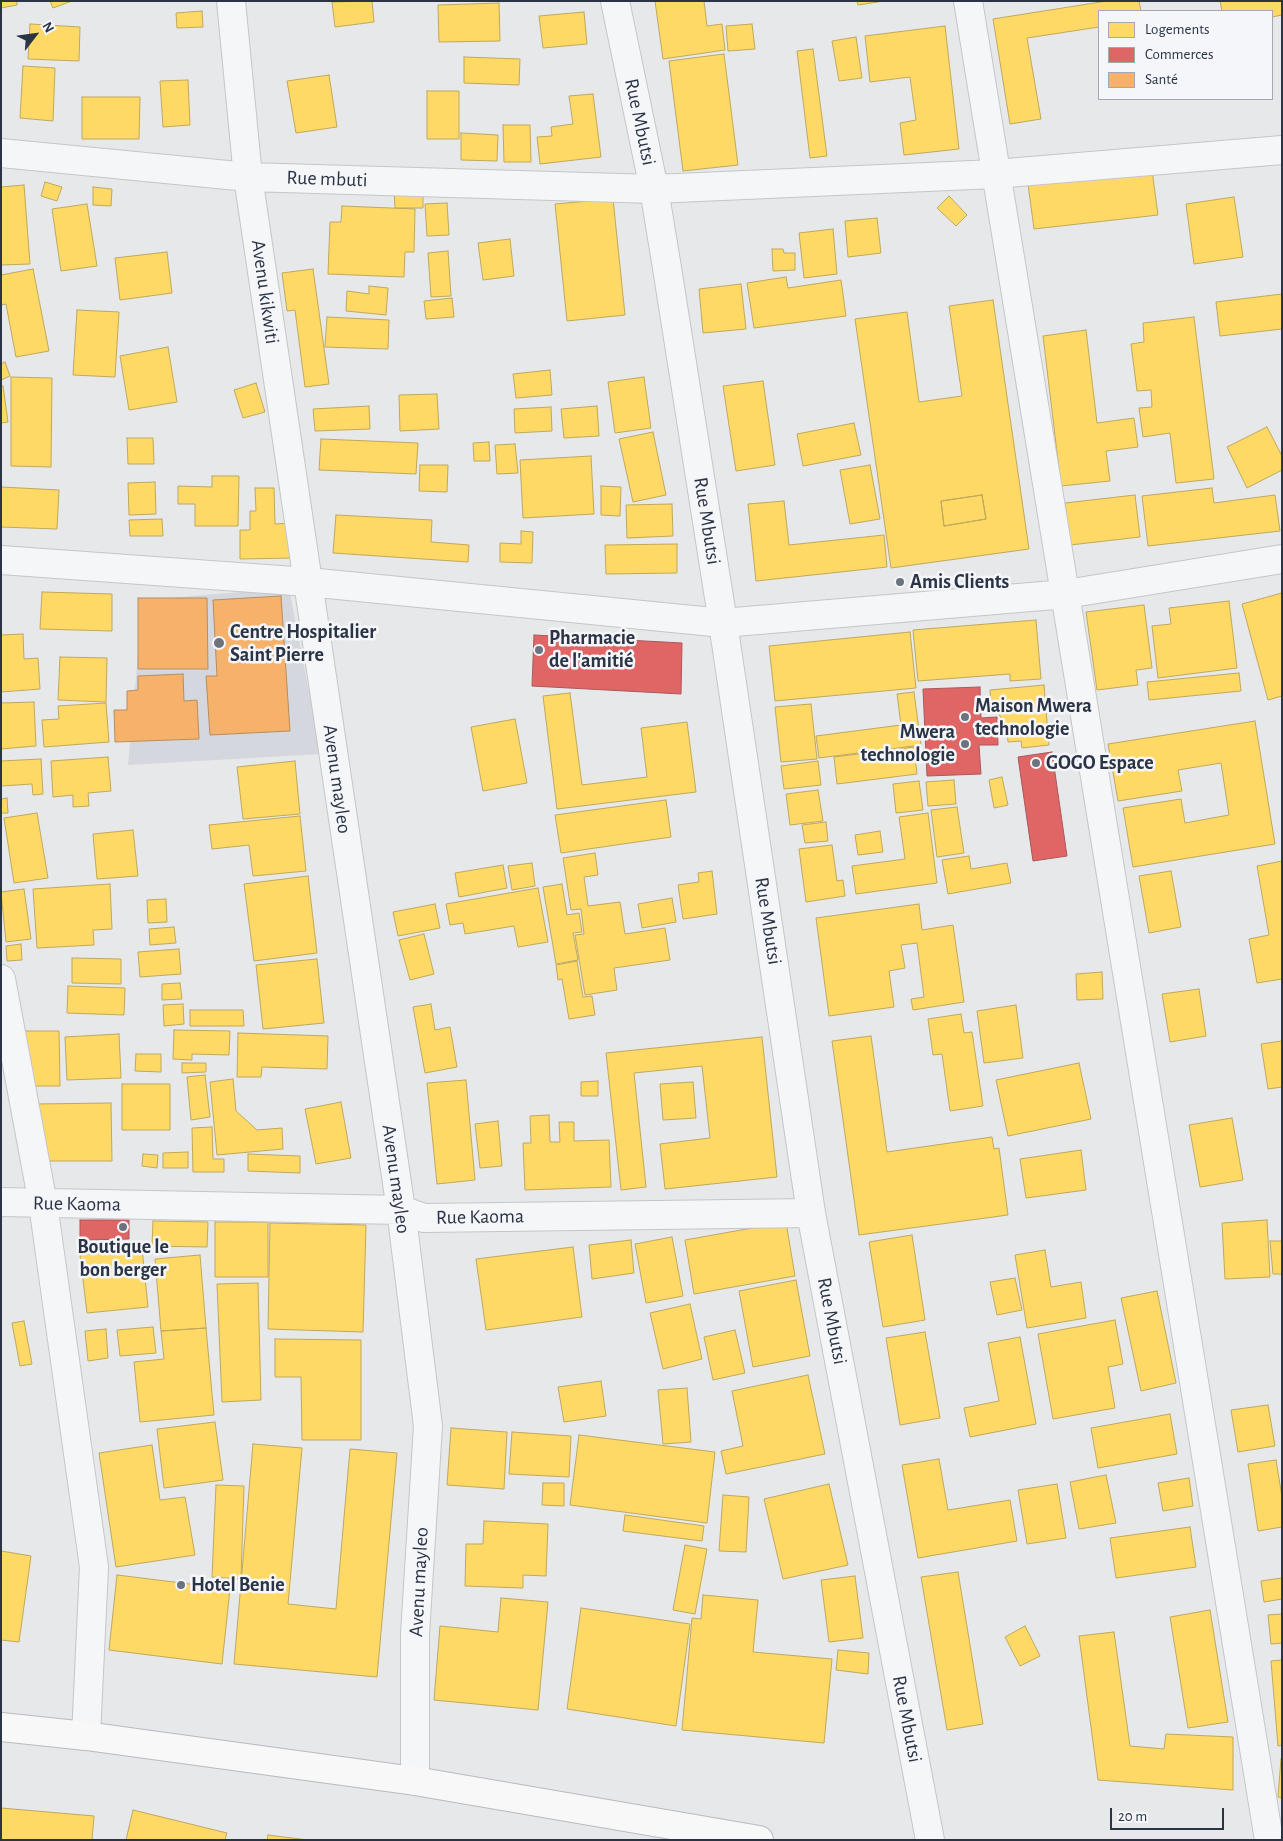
<!DOCTYPE html>
<meta charset="utf-8">
<style>
body{margin:0}
#map{position:relative;width:1283px;height:1841px;overflow:hidden;background:#e6e8ea;font-family:"Alegreya Sans",sans-serif}
canvas{display:block}
.frame{position:absolute;inset:0;border:2px solid #2b3445;pointer-events:none}
.legend{position:absolute;left:1098px;top:10px;width:175px;height:90px;box-sizing:border-box;background:#f4f6f9;border:1px solid #a4a8b1;margin:0;padding:6px 9px;list-style:none;font-size:15px;color:#2b3445}
.legend li{display:flex;align-items:center;gap:10px;height:25px}
.legend b{width:25px;border:1px solid #a4a8b1}
.north{position:absolute;left:10px;top:10px;width:50px;height:50px;-webkit-text-stroke:4px #f4f6f9;paint-order:stroke;rotate:60deg;font-size:14px;font-weight:700;line-height:20px;text-align:center;color:#2b3445}
.north::after{content:'';display:block;margin:auto;width:18px;height:22px;background:#2b3445;clip-path:polygon(50% 0,100% 100%,50% 72%,0 100%)}
.scale{position:absolute;left:1110px;top:1808px;width:114px;height:22px;box-sizing:border-box;border:2px solid #2b3445;border-top:0;padding-left:6px;font-size:15px;line-height:18px;white-space:nowrap;color:#2b3445;-webkit-text-stroke:4px #f4f6f9;paint-order:stroke}
</style>
<div id="map">
<canvas width="1283" height="1841"></canvas>
<div class="frame"></div>
<ul class="legend">
<li><b style="height:14px;background:#ffd966"></b>Logements</li>
<li><b style="height:14px;background:#e06666"></b>Commerces</li>
<li><b style="height:14px;background:#f6b26b"></b>Santé</li>
</ul>
<div class="north">N</div>
<div class="scale">20 m</div>
</div>
<script>
const g = document.querySelector('canvas').getContext('2d');
g.lineJoin = 'round';
function fill(path, color) {
  g.fillStyle = color;
  g.fill(path, 'evenodd');
}
function shape(rows) {
  const path = new Path2D();
  for (const r of rows) {
    path.moveTo(r[0], r[1]);
    for (let i = 2; i < r.length; i += 2) path.lineTo(r[i], r[i + 1]);
  }
  return path;
}
function strokePath(path, color, width, dash) {
  g.strokeStyle = color;
  g.lineWidth = width;
  g.lineCap = dash ? 'butt' : 'round';
  g.setLineDash(dash || []);
  g.stroke(path);
}
function write(font, color, halo, rows, align = 'center') {
  g.font = font + ' "Alegreya Sans",sans-serif';
  g.lineWidth = 5;
  g.setLineDash([]);
  g.textBaseline = 'middle';
  g.strokeStyle = halo;
  g.fillStyle = color;
  for (const [text, x, y, turn = 0] of rows) {
    g.save();
    g.translate(x, y);
    g.rotate((+turn || 0) * Math.PI / 180);
    g.textAlign = isNaN(turn) ? turn : align;
    if (halo) g.strokeText(text, 0, 0);
    g.fillText(text, 0, 0);
    g.restore();
  }
}
fill(shape([
 [289,588,321,754,128,765,143,600]
]), '#d4d7dd');
const homes = shape([
 [1,1,17,1,17,5,1,8,1,1],
 [50,1,72,1,53,8,50,1],
 [372,1,374,22,335,27,332,2,372,1],
 [655,1,704,1,707,26,722,24,725,50,663,59,655,1],
 [857,1,884,1,858,5,857,1],
 [1107,1,1139,1,1141,11,1099,11,1099,27,1027,38,1041,119,1010,124,993,19,1107,1],
 [1220,1,1282,1,1282,15,1272,17,1272,11,1222,11,1220,1],
 [499,3,500,41,439,42,438,5,499,3],
 [202,11,203,27,177,28,176,13,202,11],
 [584,12,587,44,543,48,539,16,584,12],
 [30,24,80,27,79,61,28,59,30,24],
 [752,24,755,49,728,51,726,26,752,24],
 [945,26,959,149,904,155,900,123,916,120,910,77,870,82,865,36,945,26],
 [856,37,862,78,839,81,832,41,856,37],
 [813,49,827,156,810,158,797,51,813,49],
 [724,54,738,165,683,171,669,61,724,54],
 [464,57,520,59,519,85,464,83,464,57],
 [23,66,55,68,53,121,20,118,23,66],
 [329,75,337,127,296,133,287,81,329,75],
 [188,80,190,125,163,127,160,81,188,80],
 [427,91,459,91,459,139,427,139,427,91],
 [593,94,601,157,540,164,537,137,552,136,551,127,573,124,569,96,593,94],
 [82,97,140,97,139,139,82,139,82,97],
 [503,125,530,125,531,162,504,162,503,125],
 [461,133,498,135,497,161,461,160,461,133],
 [1152,170,1158,215,1034,229,1028,184,1152,170],
 [45,182,62,187,57,201,41,196,45,182],
 [24,185,30,264,1,265,1,187,24,185],
 [93,187,112,189,111,206,93,205,93,187],
 [423,188,423,208,395,208,394,189,423,188],
 [949,196,967,215,956,226,937,208,949,196],
 [1234,197,1243,257,1194,264,1186,204,1234,197],
 [613,199,625,315,567,321,555,204,613,199],
 [447,203,449,235,427,236,425,204,447,203],
 [87,204,97,266,61,271,52,209,87,204],
 [342,206,415,209,414,252,405,252,404,277,328,274,330,222,341,222,342,206],
 [877,218,881,253,848,257,845,221,877,218],
 [833,229,837,274,804,278,799,233,833,229],
 [510,239,514,276,483,280,478,243,510,239],
 [772,249,783,249,784,253,795,253,795,270,773,271,772,249],
 [448,251,451,296,431,297,428,253,448,251],
 [167,252,172,293,120,300,115,258,167,252],
 [33,269,49,351,16,357,6,304,1,305,1,275,33,269],
 [313,269,329,384,305,387,295,310,287,311,282,273,313,269],
 [786,277,788,288,841,280,846,316,754,328,747,283,786,277],
 [741,284,746,329,703,333,699,289,741,284],
 [369,286,388,288,386,315,346,311,347,291,369,294,369,286],
 [1282,294,1282,329,1220,336,1216,302,1282,294],
 [452,298,454,317,426,319,424,301,452,298],
 [993,300,1029,549,891,568,855,319,907,312,919,402,962,396,949,306,993,300],
 [982,495,986,519,944,526,941,501,982,495],
 [77,310,119,312,115,377,73,375,77,310],
 [327,317,389,320,388,349,325,347,327,317],
 [1194,317,1214,479,1176,483,1170,433,1143,437,1139,408,1152,407,1151,390,1137,391,1131,344,1144,342,1143,323,1194,317],
 [1086,330,1097,423,1134,418,1138,447,1106,451,1110,481,1061,486,1043,336,1086,330],
 [168,347,177,402,129,410,120,356,168,347],
 [5,362,10,376,1,380,1,364,5,362],
 [550,370,552,395,516,398,513,374,550,370],
 [11,377,52,378,51,467,11,466,11,377],
 [644,377,651,428,615,433,608,382,644,377],
 [763,381,775,465,736,471,723,386,763,381],
 [256,383,265,412,243,418,234,390,256,383],
 [3,386,8,422,1,423,1,387,3,386],
 [437,394,439,429,400,431,399,395,437,394],
 [369,406,370,429,315,431,313,409,369,406],
 [597,406,599,436,564,438,561,409,597,406],
 [551,407,552,431,515,433,514,409,551,407],
 [854,423,861,455,803,466,797,434,854,423],
 [1267,427,1282,456,1282,470,1247,488,1227,447,1267,427],
 [653,432,666,495,633,502,619,439,653,432],
 [127,438,153,438,154,464,128,464,127,438],
 [321,439,418,443,416,474,319,470,321,439],
 [489,442,490,461,474,461,473,443,489,442],
 [515,444,518,473,497,474,495,445,515,444],
 [591,456,594,514,523,518,520,460,591,456],
 [420,465,448,465,447,492,419,491,420,465],
 [870,465,880,519,850,524,840,470,870,465],
 [212,476,239,476,238,526,195,526,195,504,178,504,178,486,212,487,212,476],
 [155,482,156,514,129,515,128,483,155,482],
 [601,486,621,487,620,516,601,515,601,486],
 [1,487,59,490,57,529,1,527,1,487],
 [255,488,274,488,275,524,291,523,292,558,240,559,240,530,250,530,250,511,256,511,255,488],
 [1212,488,1214,503,1275,495,1280,531,1148,546,1142,496,1212,488],
 [982,495,986,519,944,526,941,501,982,495],
 [1135,495,1140,537,1070,545,1065,503,1135,495],
 [784,501,789,545,884,535,887,567,756,581,748,504,784,501],
 [672,504,673,536,627,538,626,505,672,504],
 [336,515,432,520,431,542,469,545,468,562,333,553,336,515],
 [162,519,163,536,130,536,129,520,162,519],
 [521,531,533,532,532,563,500,562,500,543,521,544,521,531],
 [677,544,677,573,606,574,605,545,677,544],
 [42,592,112,594,112,631,40,629,42,592],
 [1282,593,1282,696,1268,700,1242,604,1282,593],
 [1229,601,1237,668,1158,678,1152,626,1171,624,1169,608,1229,601],
 [1144,605,1152,668,1136,670,1138,685,1097,690,1086,612,1144,605],
 [1036,620,1041,679,1010,681,1010,674,918,681,913,630,1036,620],
 [910,632,916,688,775,701,769,646,910,632],
 [23,634,24,659,38,658,40,689,1,692,1,635,23,634],
 [60,657,107,658,106,702,58,700,60,657],
 [1239,673,1241,691,1149,700,1147,682,1239,673],
 [1044,685,1049,745,1022,748,1021,741,1008,742,1007,727,991,702,990,690,1044,685],
 [914,692,921,745,819,758,816,736,901,725,897,694,914,692],
 [570,693,582,785,647,777,641,728,687,722,696,792,557,809,543,696,570,693],
 [34,702,36,746,1,749,1,703,34,702],
 [106,703,109,742,44,747,42,720,59,719,58,706,106,703],
 [811,704,817,759,781,762,775,707,811,704],
 [515,719,527,783,483,791,471,727,515,719],
 [1255,721,1275,844,1133,867,1123,808,1181,799,1185,823,1229,815,1221,763,1178,770,1182,791,1118,801,1108,744,1255,721],
 [914,747,917,774,837,784,834,757,914,747],
 [108,757,111,791,88,793,89,806,73,807,73,795,53,797,51,761,108,757],
 [41,759,43,794,33,795,32,784,1,786,1,761,41,759],
 [295,761,300,814,243,819,237,767,295,761],
 [818,761,821,785,784,789,781,766,818,761],
 [1002,777,1008,805,994,808,989,780,1002,777],
 [954,780,956,804,928,806,926,782,954,780],
 [919,781,923,810,896,813,893,784,919,781],
 [818,790,823,821,790,825,786,794,818,790],
 [7,798,8,813,1,813,1,799,7,798],
 [666,800,671,837,561,853,555,815,666,800],
 [957,807,964,853,937,857,931,810,957,807],
 [37,813,48,878,14,883,4,818,37,813],
 [928,813,937,883,856,894,852,866,905,859,899,817,928,813],
 [300,816,306,871,253,876,249,845,212,849,209,825,300,816],
 [826,822,828,841,805,843,802,825,826,822],
 [133,830,138,876,97,879,93,834,133,830],
 [880,831,883,852,858,855,855,835,880,831],
 [832,845,837,881,843,880,845,896,806,902,799,849,832,845],
 [595,853,598,875,584,877,588,906,620,902,625,934,665,928,670,960,614,968,617,990,585,995,575,935,584,934,581,909,571,910,563,858,595,853],
 [969,856,971,869,1007,863,1011,883,948,894,942,860,969,856],
 [1282,861,1282,979,1257,983,1249,939,1269,935,1257,866,1282,861],
 [532,863,535,886,512,890,508,866,532,863],
 [503,865,507,888,459,897,455,873,503,865],
 [712,871,717,914,683,919,678,885,699,882,698,873,712,871],
 [1171,871,1181,927,1149,933,1139,876,1171,871],
 [308,876,317,953,254,961,244,884,308,876],
 [110,884,112,929,93,930,94,945,37,948,33,889,110,884],
 [562,884,567,915,579,913,582,932,573,933,578,960,556,964,543,887,562,884],
 [538,888,548,942,518,947,514,926,465,934,463,923,450,925,446,904,538,888],
 [24,889,31,939,6,942,1,892,24,889],
 [672,898,676,922,642,928,638,904,672,898],
 [166,899,167,922,148,923,147,900,166,899],
 [435,904,440,928,398,936,393,912,435,904],
 [919,904,922,930,953,925,964,1002,913,1010,911,999,924,997,917,943,901,945,905,968,889,971,894,1007,829,1016,816,918,919,904],
 [174,927,176,943,150,945,149,929,174,927],
 [424,934,434,974,410,980,399,940,424,934],
 [21,944,22,960,7,961,6,946,21,944],
 [179,949,181,974,140,977,138,952,179,949],
 [72,958,121,959,121,984,72,983,72,958],
 [317,959,324,1023,263,1029,256,965,317,959],
 [577,961,583,997,592,996,595,1015,569,1019,562,979,558,980,556,965,577,961],
 [1102,972,1103,999,1077,1000,1076,974,1102,972],
 [180,983,182,999,162,1000,162,984,180,983],
 [68,986,125,988,124,1015,67,1013,68,986],
 [1199,989,1206,1036,1170,1042,1162,994,1199,989],
 [183,1004,184,1024,164,1026,163,1005,183,1004],
 [431,1004,435,1030,450,1027,457,1067,425,1073,413,1007,431,1004],
 [1016,1005,1023,1058,984,1063,977,1011,1016,1005],
 [190,1010,243,1010,244,1026,190,1026,190,1010],
 [961,1014,964,1033,972,1032,983,1106,950,1111,942,1054,933,1055,928,1019,961,1014],
 [174,1030,230,1031,229,1055,192,1054,192,1060,173,1059,174,1030],
 [23,1031,59,1031,60,1086,24,1086,23,1031],
 [238,1033,328,1036,327,1069,262,1067,261,1077,237,1077,238,1033],
 [119,1034,121,1078,67,1080,65,1037,119,1034],
 [871,1036,887,1152,992,1137,994,1149,999,1148,1008,1215,859,1235,832,1041,871,1036],
 [762,1037,777,1177,665,1189,660,1144,710,1138,702,1066,634,1073,646,1187,621,1190,606,1053,762,1037],
 [1282,1041,1282,1087,1268,1089,1261,1044,1282,1041],
 [136,1054,161,1054,161,1072,135,1071,136,1054],
 [182,1063,206,1063,206,1072,182,1073,182,1063],
 [1079,1063,1091,1119,1008,1136,996,1080,1079,1063],
 [205,1075,210,1117,191,1120,187,1077,205,1075],
 [233,1079,236,1111,257,1130,282,1128,283,1149,217,1155,210,1082,233,1079],
 [466,1080,475,1180,437,1184,427,1083,466,1080],
 [598,1081,598,1096,581,1096,581,1082,598,1081],
 [693,1082,696,1118,663,1120,660,1084,693,1082],
 [122,1084,170,1084,170,1130,122,1130,122,1084],
 [341,1102,351,1158,316,1164,305,1109,341,1102],
 [111,1103,112,1161,35,1161,35,1104,111,1103],
 [549,1115,550,1142,560,1142,559,1122,574,1122,574,1141,609,1140,611,1187,525,1190,523,1143,531,1143,530,1116,549,1115],
 [1232,1118,1243,1180,1200,1187,1189,1125,1232,1118],
 [498,1121,502,1166,480,1168,475,1124,498,1121],
 [212,1127,213,1159,224,1159,224,1172,193,1172,192,1128,212,1127],
 [1081,1150,1086,1190,1026,1198,1020,1159,1081,1150],
 [188,1152,188,1168,163,1168,163,1153,188,1152],
 [143,1154,158,1155,157,1168,142,1166,143,1154],
 [248,1154,300,1156,300,1173,248,1171,248,1154],
 [1267,1220,1270,1277,1225,1279,1222,1223,1267,1220],
 [153,1221,208,1222,207,1247,152,1246,153,1221],
 [215,1222,268,1222,268,1277,215,1277,215,1222],
 [786,1222,795,1276,694,1294,685,1240,786,1222],
 [270,1223,366,1225,363,1332,268,1329,270,1223],
 [912,1235,925,1320,883,1327,869,1242,912,1235],
 [672,1237,683,1296,646,1303,635,1244,672,1237],
 [631,1240,634,1273,592,1279,589,1245,631,1240],
 [1270,1241,1282,1241,1282,1274,1273,1274,1270,1241],
 [573,1247,582,1317,486,1330,476,1259,573,1247],
 [142,1248,148,1307,87,1313,80,1255,142,1248],
 [1045,1250,1051,1287,1081,1282,1086,1318,1027,1328,1015,1255,1045,1250],
 [200,1255,206,1328,161,1331,155,1259,200,1255],
 [1015,1278,1022,1310,997,1315,990,1282,1015,1278],
 [796,1280,810,1356,753,1367,739,1291,796,1280],
 [258,1283,261,1400,222,1402,217,1284,258,1283],
 [1157,1291,1176,1383,1141,1391,1121,1298,1157,1291],
 [690,1304,702,1359,663,1369,650,1313,690,1304],
 [1115,1320,1123,1364,1108,1367,1115,1408,1053,1419,1038,1334,1115,1320],
 [24,1321,32,1364,20,1366,12,1323,24,1321],
 [153,1327,156,1353,120,1356,117,1330,153,1327],
 [206,1328,214,1415,140,1422,134,1362,164,1359,161,1331,206,1328],
 [106,1329,108,1358,88,1361,85,1331,106,1329],
 [735,1330,745,1373,713,1380,704,1337,735,1330],
 [925,1332,940,1418,900,1425,886,1338,925,1332],
 [1020,1337,1036,1424,970,1437,964,1408,999,1401,988,1343,1020,1337],
 [275,1339,361,1340,361,1440,302,1440,301,1377,275,1377,275,1339],
 [808,1375,825,1454,726,1474,721,1451,743,1446,732,1391,808,1375],
 [601,1381,606,1416,564,1422,558,1387,601,1381],
 [687,1388,691,1442,663,1444,658,1390,687,1388],
 [1268,1405,1275,1446,1238,1452,1231,1410,1268,1405],
 [1170,1414,1177,1454,1098,1468,1091,1428,1170,1414],
 [215,1422,223,1480,164,1488,157,1429,215,1422],
 [451,1428,507,1432,504,1489,447,1485,451,1428],
 [512,1432,571,1436,569,1477,509,1474,512,1432],
 [579,1435,715,1452,707,1523,570,1505,579,1435],
 [253,1444,302,1448,288,1604,336,1609,350,1449,397,1453,377,1677,234,1664,253,1444],
 [152,1445,160,1500,185,1497,195,1555,116,1567,99,1453,152,1445],
 [939,1459,948,1510,1010,1500,1017,1541,918,1558,902,1465,939,1459],
 [1276,1460,1282,1497,1282,1527,1258,1531,1248,1464,1276,1460],
 [1106,1475,1116,1523,1079,1529,1070,1482,1106,1475],
 [1189,1478,1193,1506,1163,1511,1158,1483,1189,1478],
 [543,1483,564,1483,564,1506,542,1505,543,1483],
 [829,1484,848,1565,783,1579,764,1499,829,1484],
 [1057,1484,1066,1538,1027,1544,1018,1490,1057,1484],
 [216,1485,244,1486,241,1579,212,1577,216,1485],
 [723,1495,749,1497,746,1552,719,1551,723,1495],
 [625,1515,704,1526,702,1541,623,1531,625,1515],
 [484,1521,548,1524,546,1576,523,1575,523,1588,465,1586,466,1544,483,1544,484,1521],
 [1190,1527,1196,1567,1116,1578,1110,1538,1190,1527],
 [685,1545,707,1549,695,1614,673,1610,685,1545],
 [1,1551,31,1556,19,1642,1,1640,1,1551],
 [958,1572,983,1724,947,1730,921,1577,958,1572],
 [117,1575,230,1589,222,1664,109,1650,117,1575],
 [855,1576,863,1638,829,1642,821,1580,855,1576],
 [1282,1578,1282,1599,1264,1602,1261,1581,1282,1578],
 [703,1595,758,1600,753,1652,832,1659,824,1743,682,1730,692,1618,701,1619,703,1595],
 [501,1598,548,1602,538,1710,434,1700,440,1626,498,1632,501,1598],
 [581,1608,690,1624,676,1726,567,1709,581,1608],
 [1210,1610,1228,1722,1188,1728,1170,1617,1210,1610],
 [1282,1614,1282,1643,1271,1644,1268,1615,1282,1614],
 [1025,1626,1040,1656,1020,1666,1005,1637,1025,1626],
 [1114,1632,1130,1746,1164,1749,1166,1734,1233,1737,1233,1790,1098,1780,1079,1636,1114,1632],
 [838,1650,869,1653,868,1674,836,1670,838,1650],
 [1282,1660,1282,1745,1278,1746,1271,1661,1282,1660],
 [1281,1759,1282,1759,1282,1798,1278,1797,1281,1759],
 [1,1808,94,1816,92,1840,1,1840,1,1808],
 [133,1810,227,1833,225,1840,126,1840,133,1810],
 [268,1835,308,1840,267,1840,268,1835]
]);
fill(homes, '#ffd966');
strokePath(homes, '#bfa85c', 1);
const shops = shape([
 [534,635,682,643,681,694,532,686,534,635],
 [980,687,981,718,997,717,998,745,979,745,981,774,927,776,923,689,980,687],
 [1052,752,1067,856,1033,861,1018,757,1052,752],
 [80,1220,129,1220,129,1239,80,1240,80,1220]
]);
fill(shops, '#e06666');
strokePath(shops, '#aa575c', 1);
const health = shape([
 [281,596,290,731,210,735,206,676,217,676,213,600,281,596],
 [138,598,207,598,208,669,138,669,138,598],
 [183,674,184,701,197,700,199,739,115,742,114,710,127,710,127,691,138,690,138,676,183,674]
]);
fill(health, '#f6b26b');
strokePath(health, '#b98c60', 1);
const minor = shape([
 [231,1,248,177,401,1210,428,1426,415,1634,415,1781],
 [968,1,1269,1840],
 [1,153,248,177,654,189,995,174,1282,150],
 [1,560,308,582,723,623,1066,594,1282,559],
 [1,979,43,1204,94,1567,86,1736],
 [1,1202,401,1210,424,1218,811,1213]
]);
const tertiary = shape([
 [615,1,654,189,667,268,723,623,811,1213,930,1840]
]);
const trunk = shape([
 [1,1727,86,1736,415,1781,759,1840]
]);
strokePath(minor, '#c4c6c8', 30);
strokePath(tertiary, '#c4c6c8', 30);
strokePath(trunk, '#b8bbbf', 30);
strokePath(minor, '#f5f6f7', 28);
strokePath(tertiary, '#f5f6f7', 28);
strokePath(trunk, '#f8f8f8', 28);
for (const [x, y, r, color] of [
 [900,582,5,"#6c737f"],
 [219,643,6,"#6c737f"],
 [539,650,5,"#6c737f"],
 [965,717,5,"#6c737f"],
 [965,744,5,"#6c737f"],
 [1036,763,5,"#6c737f"],
 [123,1227,5,"#6c737f"],
 [181,1585,5,"#6c737f"]
]) {
  const dot = new Path2D();
  dot.arc(x, y, r, 0, 2 * Math.PI);
  g.fillStyle = color;
  g.fill(dot);
  strokePath(dot, '#f4f6f9', 2);
}
write('20px', '#2b3445', '#f4f6f9', [
 ["Rue Mbutsi",640,122,78],
 ["Rue mbuti",327,179,2],
 ["Avenu kikwiti",265,292,82],
 ["Rue Mbutsi",707,521,81],
 ["Avenu mayleo",337,779,82],
 ["Rue Mbutsi",768,921,81],
 ["Avenu mayleo",396,1179,82],
 ["Rue Kaoma",77,1204,1],
 ["Rue Kaoma",480,1217,-1],
 ["Rue Mbutsi",832,1321,79],
 ["Avenu mayleo",419,1582,-87],
 ["Rue Mbutsi",907,1719,79]
]);
write('bold 20px', '#2b3445', '#f4f6f9', [
 ["Amis Clients",910,582],
 ["Centre Hospitalier",230,632],
 ["Saint Pierre",230,655],
 ["Pharmacie",549,638],
 ["de l'amitié",549,661],
 ["Maison Mwera",975,706],
 ["technologie",975,729],
 ["Mwera",955,732,"right"],
 ["technologie",955,755,"right"],
 ["GOGO Espace",1046,763],
 ["Boutique le",123,1247,"center"],
 ["bon berger",123,1270,"center"],
 ["Hotel Benie",191,1585]
], 'left');
</script>
